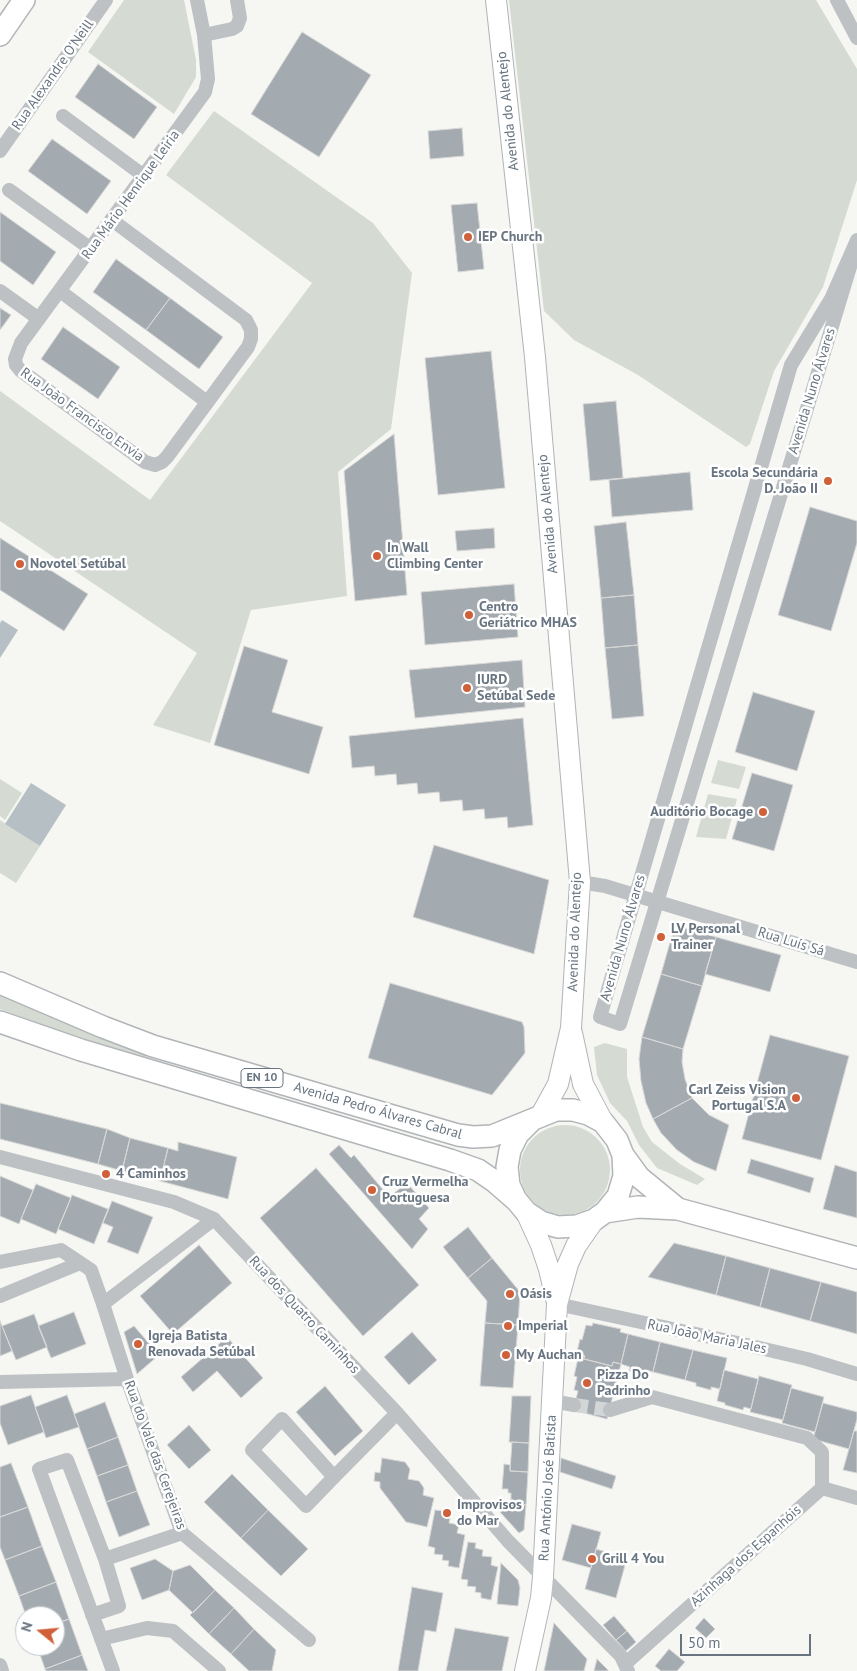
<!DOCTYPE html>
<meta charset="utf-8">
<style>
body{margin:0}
#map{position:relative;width:857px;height:1671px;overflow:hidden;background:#f6f6f3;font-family:"PT Sans",sans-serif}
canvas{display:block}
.north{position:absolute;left:15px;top:1606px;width:50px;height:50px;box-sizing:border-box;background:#fff;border:1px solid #c3c8cd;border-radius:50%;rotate:287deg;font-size:14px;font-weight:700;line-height:20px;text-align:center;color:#687581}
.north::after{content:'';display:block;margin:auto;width:18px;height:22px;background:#cf603a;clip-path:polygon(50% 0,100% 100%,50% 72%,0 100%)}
.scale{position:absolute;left:680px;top:1634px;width:131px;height:22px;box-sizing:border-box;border:2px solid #687581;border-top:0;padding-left:6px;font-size:15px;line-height:18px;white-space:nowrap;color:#687581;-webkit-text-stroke:4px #fff;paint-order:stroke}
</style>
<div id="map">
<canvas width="857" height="1671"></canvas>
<div class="north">N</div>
<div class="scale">50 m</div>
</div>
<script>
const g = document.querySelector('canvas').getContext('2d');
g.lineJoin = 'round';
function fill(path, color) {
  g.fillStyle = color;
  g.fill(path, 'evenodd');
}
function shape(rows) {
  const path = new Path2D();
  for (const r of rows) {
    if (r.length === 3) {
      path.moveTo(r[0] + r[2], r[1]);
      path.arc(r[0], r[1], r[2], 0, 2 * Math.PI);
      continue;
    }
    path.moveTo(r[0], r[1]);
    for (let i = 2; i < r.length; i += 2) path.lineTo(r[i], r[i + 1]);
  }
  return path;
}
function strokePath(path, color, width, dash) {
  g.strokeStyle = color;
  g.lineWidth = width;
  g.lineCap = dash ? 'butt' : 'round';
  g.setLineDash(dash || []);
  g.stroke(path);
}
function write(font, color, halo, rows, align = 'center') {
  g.font = font + ' "PT Sans",sans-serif';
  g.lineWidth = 5;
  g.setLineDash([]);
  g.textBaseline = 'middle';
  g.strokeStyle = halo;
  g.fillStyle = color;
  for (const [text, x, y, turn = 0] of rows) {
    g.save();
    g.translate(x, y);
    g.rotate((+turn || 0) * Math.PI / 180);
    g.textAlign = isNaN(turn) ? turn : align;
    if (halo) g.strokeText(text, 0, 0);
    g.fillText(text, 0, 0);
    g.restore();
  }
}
fill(shape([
 [124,0,184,0,196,60,196,77,174,114,88,52],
 [509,0,816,0,857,69,857,180,823,287,774,371,750,444,746,447,638,375,574,340,544,311],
 [214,111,373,223,412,273,391,429,338,472,347,596,251,610,210,743,153,725,197,653,0,521,0,391,150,500,312,283,166,175],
 [718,760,746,767,739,789,711,783],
 [0,779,22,793,5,820,0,816],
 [708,794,737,799,726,839,696,837],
 [0,820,40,846,16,883,0,873],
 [0,994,148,1051,146,1057,59,1031,0,1009],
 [605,1043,627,1049,627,1077,643,1127,652,1142,680,1164,705,1179,697,1185,657,1168,639,1145,627,1121,610,1103,597,1075,594,1047],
 [565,1170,45]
]), '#d5dad3');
fill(shape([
 [2,620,18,630,0,658,0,623],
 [31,783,66,805,40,846,5,824]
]), '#b6c0c4');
const building = shape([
 [302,32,371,75,319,157,251,114,302,32],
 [98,64,157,107,134,139,75,97,98,64],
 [462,128,464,156,430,159,428,131,462,128],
 [52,139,111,181,87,214,28,171,52,139],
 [477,203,484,269,458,272,451,205,477,203],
 [0,212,56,252,33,285,0,261,0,212],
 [116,259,170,298,146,330,93,292,116,259],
 [170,298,223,337,199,369,146,330,170,298],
 [0,308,11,315,0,330,0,308],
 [63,327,120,367,98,399,41,359,63,327],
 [491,351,505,488,438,495,425,358,491,351],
 [616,401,623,478,590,481,583,404,616,401],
 [394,434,407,595,355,601,344,471,394,434],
 [690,472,693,510,612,517,609,480,690,472],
 [810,507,857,521,857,543,831,631,778,615,810,507],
 [626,522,634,595,601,598,594,526,626,522],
 [494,528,495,548,457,551,455,531,494,528],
 [0,538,88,594,64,631,0,590,0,538],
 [514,584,518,637,425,645,421,592,514,584],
 [634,595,638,645,605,648,601,598,634,595],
 [638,645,644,716,612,719,605,648,638,645],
 [244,646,288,660,272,712,323,727,309,774,214,745,244,646],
 [522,660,525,707,415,718,409,670,522,660],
 [753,692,815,711,797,771,735,752,753,692],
 [523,718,533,825,508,828,507,817,485,819,484,809,463,811,462,800,440,802,439,792,418,794,417,783,397,785,396,774,375,776,374,766,352,768,349,736,523,718],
 [752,773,793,785,774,851,732,839,752,773],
 [434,845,549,880,534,954,413,917,434,845],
 [675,925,716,937,702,986,661,974,675,925],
 [716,937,781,955,770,992,705,974,716,937],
 [661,974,702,986,683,1049,642,1037,661,974],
 [390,983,522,1022,524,1027,525,1053,492,1095,368,1058,390,983],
 [770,1035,849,1056,821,1160,742,1139,770,1035],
 [642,1037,683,1049,682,1062,685,1079,692,1098,653,1119,646,1103,641,1081,639,1059,642,1037],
 [692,1098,709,1115,729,1125,716,1171,694,1162,677,1150,661,1133,653,1119,692,1098],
 [0,1103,107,1129,98,1164,0,1139,0,1103],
 [107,1129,130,1138,122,1171,98,1164,107,1129],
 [130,1138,168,1148,160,1181,122,1171,130,1138],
 [178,1142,237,1157,228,1199,160,1181,168,1148,178,1151,178,1142],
 [339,1145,351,1158,354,1155,389,1197,407,1183,429,1208,419,1219,428,1229,412,1249,329,1154,339,1145],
 [751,1159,814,1178,810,1193,747,1173,751,1159],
 [835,1165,857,1172,857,1218,823,1209,835,1165],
 [316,1168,419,1285,363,1336,260,1218,316,1168],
 [0,1176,33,1190,19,1224,0,1216,0,1176],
 [36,1184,71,1198,56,1234,21,1219,36,1184],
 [72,1195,108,1209,94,1244,58,1229,72,1195],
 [112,1201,153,1217,138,1254,107,1242,113,1227,103,1223,112,1201],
 [468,1227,492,1258,468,1278,443,1247,468,1227],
 [674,1243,726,1256,716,1295,648,1277,674,1243],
 [199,1245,232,1283,173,1334,140,1296,199,1245],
 [726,1256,770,1268,760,1307,716,1295,726,1256],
 [492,1258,520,1292,518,1325,485,1323,487,1301,468,1278,492,1258],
 [770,1268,821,1282,810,1321,760,1307,770,1268],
 [821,1282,857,1292,857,1334,810,1321,821,1282],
 [74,1312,86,1344,51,1358,38,1326,74,1312],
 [34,1314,47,1347,16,1360,2,1326,34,1314],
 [0,1321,12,1351,0,1356,0,1321],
 [485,1323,518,1325,513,1388,480,1386,485,1323],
 [593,1323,621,1329,620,1332,628,1334,621,1364,613,1362,612,1366,584,1359,585,1356,579,1354,580,1352,577,1352,580,1339,582,1340,586,1325,592,1326,593,1323],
 [134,1326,159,1355,137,1374,124,1332,134,1326],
 [412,1332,437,1360,409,1385,384,1357,412,1332],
 [628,1334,660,1342,653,1372,646,1370,645,1375,629,1371,630,1367,621,1364,628,1334],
 [227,1337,263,1378,241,1398,217,1371,193,1392,181,1377,227,1337],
 [660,1342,693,1350,685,1380,653,1372,660,1342],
 [693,1350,727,1358,720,1389,711,1387,711,1390,696,1386,696,1383,685,1380,693,1350],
 [579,1354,585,1356,584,1359,612,1366,613,1362,621,1364,607,1419,573,1410,578,1391,574,1390,577,1377,574,1376,579,1354],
 [724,1370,758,1379,751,1409,744,1407,743,1410,725,1405,725,1403,717,1401,724,1370],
 [759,1376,792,1385,783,1420,750,1412,759,1376],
 [325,1386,363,1431,335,1456,296,1412,325,1386],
 [791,1388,824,1397,815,1432,782,1423,791,1388],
 [31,1395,44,1432,8,1445,0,1423,0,1406,31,1395],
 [67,1395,79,1427,46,1438,35,1407,67,1395],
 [512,1396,531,1396,529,1443,509,1442,512,1396],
 [105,1402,118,1437,87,1449,74,1414,105,1402],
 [823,1403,857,1412,857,1419,849,1449,813,1439,823,1403],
 [189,1425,211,1450,189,1469,167,1445,189,1425],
 [854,1431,857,1431,857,1473,843,1470,854,1431],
 [118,1437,128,1465,97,1476,87,1449,118,1437],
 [512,1442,529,1443,528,1472,510,1471,512,1442],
 [382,1458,405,1462,410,1469,408,1479,419,1481,424,1488,423,1495,434,1498,427,1527,406,1522,380,1488,380,1482,374,1481,375,1472,380,1473,382,1458],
 [561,1458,616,1476,612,1489,560,1472,561,1458],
 [11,1463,28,1507,0,1517,0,1467,11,1463],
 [504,1464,510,1465,510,1471,528,1472,526,1505,511,1504,511,1493,508,1493,508,1489,502,1489,504,1464],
 [128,1465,137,1491,106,1502,97,1476,128,1465],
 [232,1474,268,1510,241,1538,204,1502,232,1474],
 [137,1491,150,1525,119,1537,106,1502,137,1491],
 [504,1504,526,1505,524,1530,519,1533,500,1512,504,1504],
 [28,1507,42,1546,5,1560,0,1547,0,1517,28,1507],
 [268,1510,308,1549,281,1576,241,1538,268,1510],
 [435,1510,443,1511,442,1516,450,1518,449,1523,459,1525,457,1533,465,1535,459,1568,448,1566,449,1561,442,1560,443,1555,434,1554,435,1548,428,1546,435,1510],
 [572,1524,601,1532,591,1568,562,1560,572,1524],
 [468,1542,476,1543,475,1548,483,1550,482,1556,492,1557,491,1565,498,1567,491,1600,481,1598,481,1593,475,1592,476,1587,467,1586,468,1580,461,1579,468,1542],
 [42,1546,56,1582,19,1596,5,1560,42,1546],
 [596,1549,627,1558,616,1598,585,1589,596,1549],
 [155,1559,173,1571,169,1590,142,1600,130,1568,155,1559],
 [501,1563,518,1580,520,1588,518,1606,497,1604,501,1563],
 [190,1565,215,1590,193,1613,169,1590,173,1571,190,1565],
 [56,1582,69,1619,55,1624,55,1616,26,1616,19,1596,56,1582],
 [412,1587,443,1593,436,1632,425,1630,418,1671,398,1671,412,1587],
 [215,1590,234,1608,209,1634,190,1615,215,1590],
 [234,1608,254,1629,231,1654,209,1634,234,1608],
 [614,1616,627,1631,616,1640,603,1625,614,1616],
 [704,1618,715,1629,706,1638,695,1628,704,1618],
 [69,1619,82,1655,45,1669,37,1646,55,1646,55,1624,69,1619],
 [554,1623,587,1659,584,1671,544,1671,554,1623],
 [455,1628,509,1637,502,1671,446,1671,455,1628],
 [254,1629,276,1650,272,1671,249,1671,231,1654,254,1629],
 [627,1631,636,1642,626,1651,616,1640,627,1631],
 [669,1649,685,1662,677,1671,661,1671,655,1666,669,1649],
 [82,1655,88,1671,46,1671,45,1669,82,1655],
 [597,1659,608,1670,608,1671,594,1671,597,1659]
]);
fill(building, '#a4abb0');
strokePath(building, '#d7d7d6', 1);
strokePath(shape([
 [574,1405,610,1410]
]), '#d2d6d6', 14, [14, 7]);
const secondary = shape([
 [496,0,535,357,580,882,571,1028,558,1084,541,1115],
 [572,1033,583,1084,603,1122],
 [526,1212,541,1245,549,1269,556,1299],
 [525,1671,541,1598,543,1577,557,1304,568,1264,576,1246,594,1220]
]);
const primary = shape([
 [0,35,24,0],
 [0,983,103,1027,153,1046,458,1135,473,1137,492,1136,556,1110,573,1110,588,1114,603,1122,617,1140,623,1155,639,1177,678,1209],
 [0,1022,81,1050,450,1160,478,1170,494,1181,517,1201,526,1212,541,1222,558,1227,577,1226,594,1220,605,1212,618,1196,624,1176,623,1155],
 [516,1200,509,1185,507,1167,510,1150,518,1134,530,1122],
 [605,1212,638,1207,678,1209,857,1258]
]);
strokePath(secondary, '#b0b4b9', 22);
strokePath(primary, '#b1b5b8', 24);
strokePath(shape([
 [837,0,857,38],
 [204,35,232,29,237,26,240,18,237,0],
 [63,116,144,176],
 [0,151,106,0],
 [9,190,91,249],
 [112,220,246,320,251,330,251,339,248,347,167,457,162,462,155,465,145,462,20,370,16,365,15,359,21,343,205,92,208,79,204,35,197,0],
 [857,240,831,299,791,365,600,1017,620,1024,857,244],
 [0,291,39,319],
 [60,291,207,402],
 [580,882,605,886,857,962],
 [0,1157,174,1202,214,1219,397,1413,508,1541,621,1656,628,1671],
 [214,1219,103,1304,127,1379,182,1533,309,1640],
 [0,1262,61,1250,91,1270,103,1304],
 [0,1296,80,1263],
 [557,1304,747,1345,807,1359,857,1374],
 [0,1382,127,1379],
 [552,1401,574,1405],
 [610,1410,652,1397,807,1438,822,1452,822,1488,625,1664],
 [334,1477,282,1419,252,1450,306,1506,334,1477,397,1413],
 [822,1488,857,1498],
 [92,1615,119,1606,105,1559],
 [101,1639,147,1628,173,1631,219,1671],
 [0,1665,2,1671],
 [113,1671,39,1469,67,1460,105,1559,182,1533]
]), '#bdc1c4', 14);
strokePath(secondary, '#fff', 20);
strokePath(primary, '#fff', 21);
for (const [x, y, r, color] of [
 [468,237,5,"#cf603a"],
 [828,481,5,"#cf603a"],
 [377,556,5,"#cf603a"],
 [20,564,5,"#cf603a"],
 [469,615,5,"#cf603a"],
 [467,688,5,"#cf603a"],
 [763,812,5,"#cf603a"],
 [661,937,5,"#cf603a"],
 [796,1098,5,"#cf603a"],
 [106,1174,5,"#cf603a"],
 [372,1190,5,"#cf603a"],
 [510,1294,5,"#cf603a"],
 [508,1326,5,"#cf603a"],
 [138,1344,5,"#cf603a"],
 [506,1355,5,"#cf603a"],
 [587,1383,5,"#cf603a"],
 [447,1513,5,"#cf603a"],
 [592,1559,5,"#cf603a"]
]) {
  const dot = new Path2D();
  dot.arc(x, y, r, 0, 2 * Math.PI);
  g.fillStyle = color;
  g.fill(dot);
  strokePath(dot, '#fff', 2);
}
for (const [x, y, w] of [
 [262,1078,42]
]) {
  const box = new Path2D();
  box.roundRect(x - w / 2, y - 9.5, w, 19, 4);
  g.fillStyle = '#fff';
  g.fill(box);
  strokePath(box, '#687581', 1);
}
write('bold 12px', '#687581', null, [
 ["EN 10",262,1078]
]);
write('14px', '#687581', '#fff', [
 ["Rua Alexandre O'Neill",53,75,-55],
 ["Avenida do Alentejo",508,111,-96],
 ["Rua Mário Henrique Leiria",131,195,-54],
 ["Avenida Nuno Álvares",812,391,-73],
 ["Rua João Francisco Envia",82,415,36],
 ["Avenida do Alentejo",548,514,-95],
 ["Avenida do Alentejo",575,932,-88],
 ["Avenida Nuno Álvares",623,938,-74],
 ["Rua Luís Sá",791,942,17],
 ["Avenida Pedro Álvares Cabral",378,1111,16],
 ["Rua dos Quatro Caminhos",304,1315,47],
 ["Rua João Maria Jales",707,1337,12],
 ["Rua do Vale das Cerejeiras",155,1455,70],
 ["Rua António José Batista",548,1488,-87],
 ["Azinhaga dos Espanhóis",746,1556,-42]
]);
write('bold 14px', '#687581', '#fff', [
 ["IEP Church",478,237],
 ["Escola Secundária",818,473,"right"],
 ["D. João II",818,489,"right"],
 ["In Wall",387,548],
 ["Climbing Center",387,564],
 ["Novotel Setúbal",30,564],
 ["Centro",479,607],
 ["Geriátrico MHAS",479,623],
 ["IURD",477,680],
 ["Setúbal Sede",477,696],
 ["Auditório Bocage",753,812,"right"],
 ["LV Personal",671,929],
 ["Trainer",671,945],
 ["Carl Zeiss Vision",786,1090,"right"],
 ["Portugal S.A",786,1106,"right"],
 ["4 Caminhos",116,1174],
 ["Cruz Vermelha",382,1182],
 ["Portuguesa",382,1198],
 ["Oásis",520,1294],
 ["Imperial",518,1326],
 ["Igreja Batista",148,1336],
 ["Renovada Setúbal",148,1352],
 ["My Auchan",516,1355],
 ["Pizza Do",597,1375],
 ["Padrinho",597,1391],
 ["Improvisos",457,1505],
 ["do Mar",457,1521],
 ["Grill 4 You",602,1559]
], 'left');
</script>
